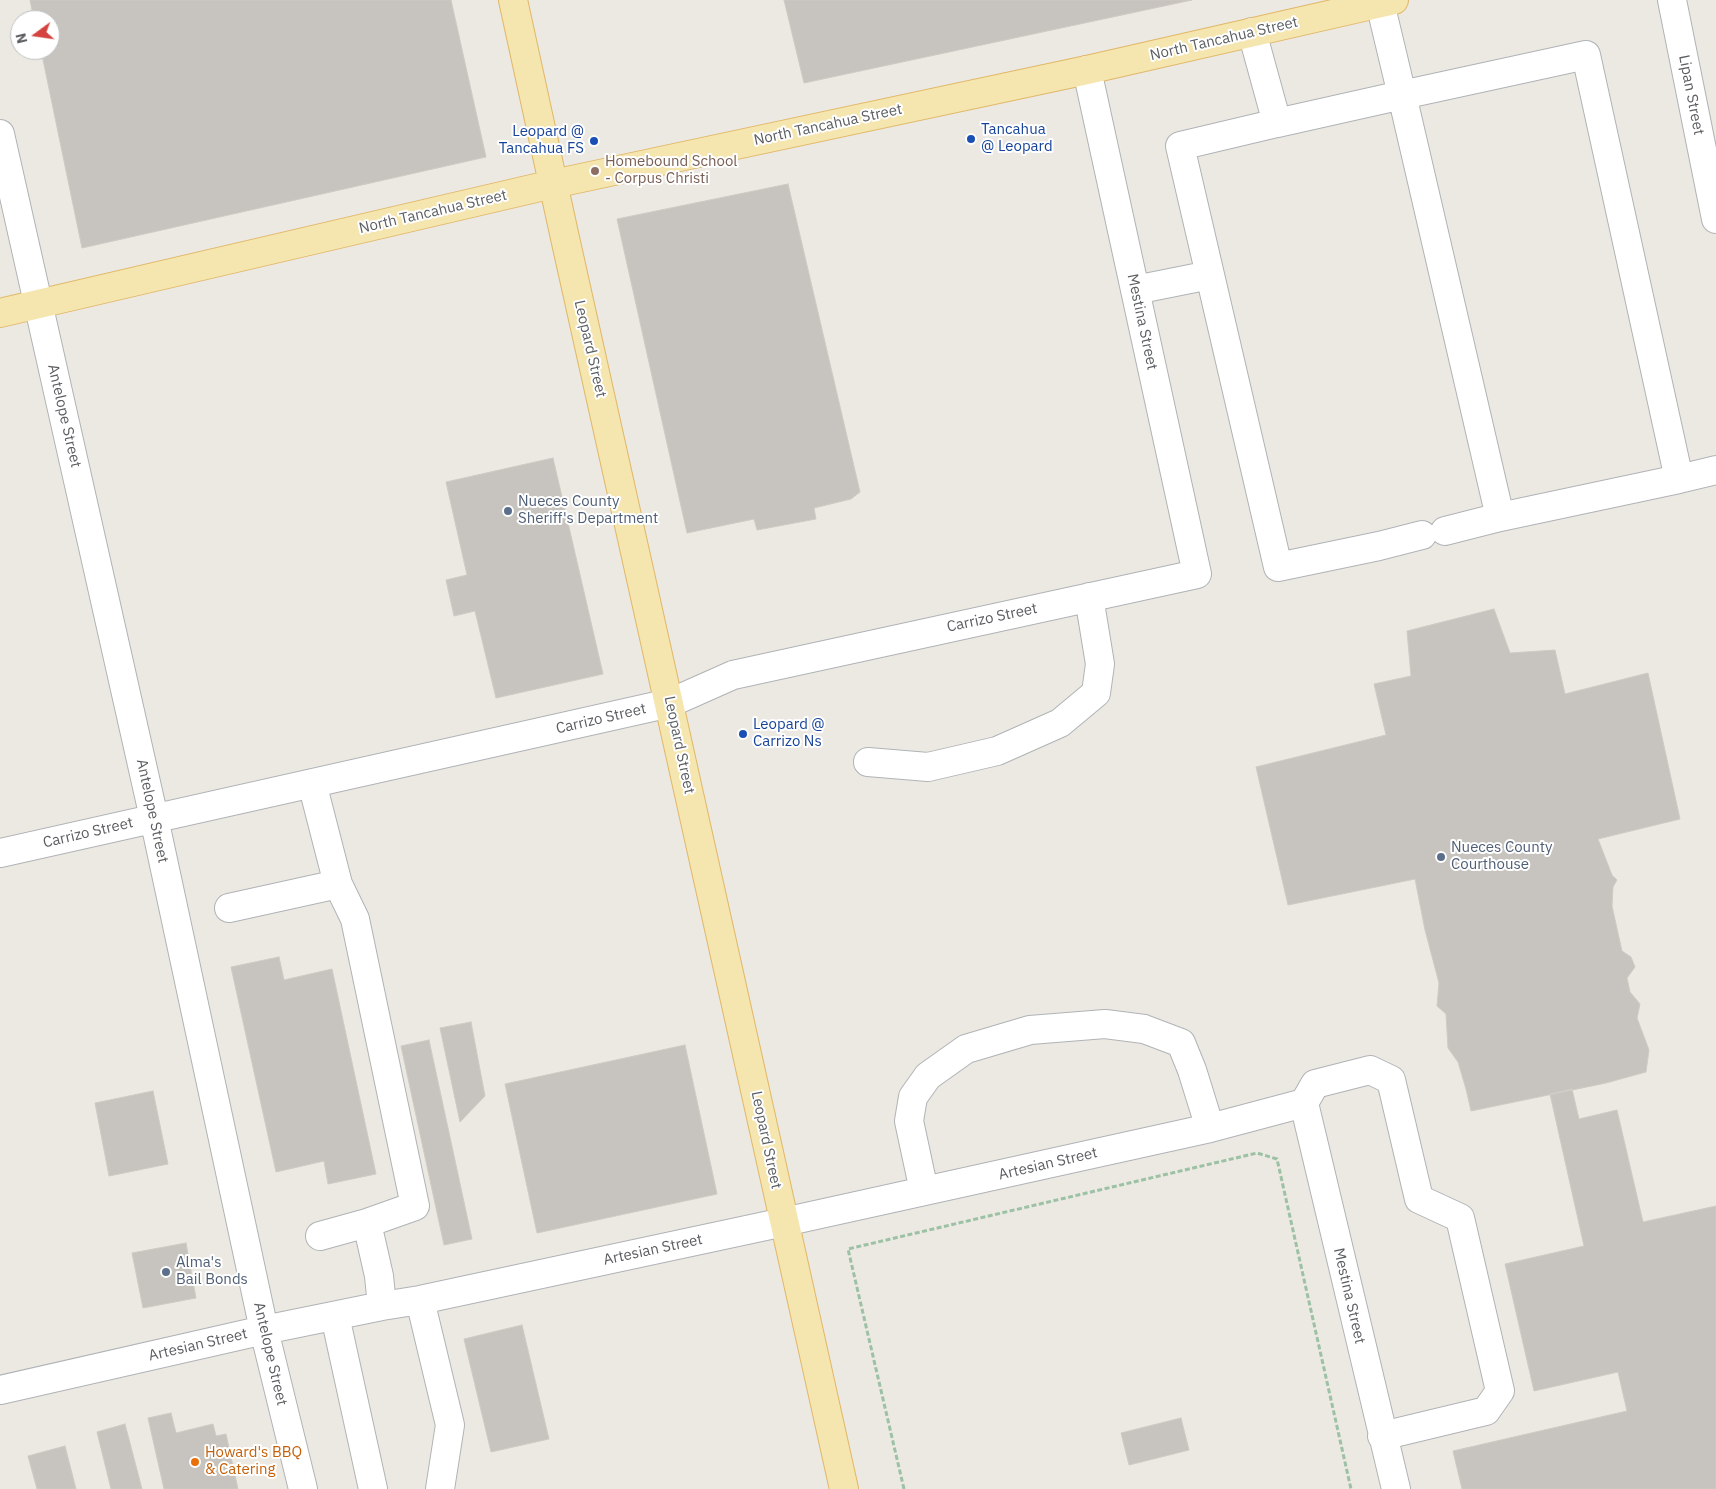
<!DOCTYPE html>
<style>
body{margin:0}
#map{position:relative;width:1716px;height:1489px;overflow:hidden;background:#ece9e3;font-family:"IBM Plex Sans",sans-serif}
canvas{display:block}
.north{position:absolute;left:10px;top:10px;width:50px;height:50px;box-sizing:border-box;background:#fff;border:1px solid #bdbfc0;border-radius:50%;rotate:256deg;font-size:14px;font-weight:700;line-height:20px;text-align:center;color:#5b5e61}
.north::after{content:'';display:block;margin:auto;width:18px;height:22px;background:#d44340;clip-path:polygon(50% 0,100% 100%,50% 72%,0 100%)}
</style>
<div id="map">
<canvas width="1716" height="1489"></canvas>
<div class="north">N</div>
</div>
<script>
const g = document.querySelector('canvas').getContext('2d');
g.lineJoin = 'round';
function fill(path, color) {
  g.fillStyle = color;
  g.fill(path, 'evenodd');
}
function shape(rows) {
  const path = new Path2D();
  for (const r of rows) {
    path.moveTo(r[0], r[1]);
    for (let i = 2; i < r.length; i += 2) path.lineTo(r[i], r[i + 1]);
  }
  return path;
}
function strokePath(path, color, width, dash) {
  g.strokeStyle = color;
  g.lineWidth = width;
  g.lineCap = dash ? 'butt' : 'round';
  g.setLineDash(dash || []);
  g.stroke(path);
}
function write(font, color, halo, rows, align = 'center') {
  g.font = font + ' "IBM Plex Sans",sans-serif';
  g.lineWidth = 4;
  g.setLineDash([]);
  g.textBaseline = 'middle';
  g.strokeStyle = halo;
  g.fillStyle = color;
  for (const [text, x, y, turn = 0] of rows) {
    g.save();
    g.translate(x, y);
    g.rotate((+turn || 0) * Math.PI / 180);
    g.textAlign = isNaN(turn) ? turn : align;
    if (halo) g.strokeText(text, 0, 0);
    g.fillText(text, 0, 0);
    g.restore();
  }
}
const building = shape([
 [30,0,451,0,486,157,82,248,41,50,50,50,50,20,34,20,30,0],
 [784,0,1192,0,804,83,784,0],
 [788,184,860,492,851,499,814,508,816,519,757,530,754,519,687,533,617,219,788,184],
 [553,458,603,674,496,698,475,611,454,616,446,580,467,575,446,482,553,458],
 [1494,609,1510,653,1555,650,1565,694,1648,673,1680,819,1598,839,1612,875,1617,880,1613,887,1612,906,1622,951,1631,957,1635,967,1627,978,1630,992,1640,1004,1637,1018,1649,1050,1646,1072,1606,1083,1471,1111,1466,1089,1458,1062,1448,1048,1446,1014,1437,1006,1439,983,1425,930,1415,879,1288,905,1256,767,1386,735,1374,684,1411,676,1407,631,1494,609],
 [279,957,284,980,332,969,376,1174,328,1184,324,1161,276,1172,231,967,279,957],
 [471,1022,485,1096,460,1122,440,1028,471,1022],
 [429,1040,472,1239,444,1245,401,1046,429,1040],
 [685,1045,717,1194,537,1233,505,1084,685,1045],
 [1572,1089,1579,1119,1617,1110,1643,1222,1716,1206,1716,1489,1462,1489,1453,1451,1627,1411,1618,1372,1534,1391,1505,1264,1584,1246,1550,1094,1572,1089],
 [153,1091,168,1164,109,1176,95,1103,153,1091],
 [186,1243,196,1298,143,1308,132,1253,186,1243],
 [522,1325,549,1439,491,1452,464,1339,522,1325],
 [171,1413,176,1433,213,1424,216,1436,226,1434,238,1489,164,1489,148,1418,171,1413],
 [1181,1418,1189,1450,1129,1465,1121,1433,1181,1418],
 [125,1424,142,1489,111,1489,97,1432,125,1424],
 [65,1446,76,1489,37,1489,28,1456,65,1446]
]);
fill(building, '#c7c4bf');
strokePath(building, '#cfcac2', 1);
const minor = shape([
 [1672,0,1716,219],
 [1252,32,1277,123,1402,95,1380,3],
 [1277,123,1180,146,1278,567,1379,546,1422,535],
 [0,134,154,818,264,1330,303,1489],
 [1135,290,1210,275],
 [1679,479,1586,55,1402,95,1500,517,1679,479,1716,470],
 [1445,531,1500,517],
 [868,762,928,767,997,751,1060,723,1096,693,1100,664,1089,597],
 [0,853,670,703,733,675,1197,574,1087,70],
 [338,884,355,919,415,1206,367,1223],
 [229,908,338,884,312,783],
 [1304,1103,1315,1084,1370,1070,1391,1080,1419,1199,1460,1218,1500,1391,1486,1411,1382,1436],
 [1304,1103,1396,1489],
 [924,1191,909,1121,913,1097,928,1076,966,1049,1030,1030,1105,1024,1144,1029,1181,1043,1192,1070,1210,1128],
 [320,1236,367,1223,379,1276,382,1306],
 [420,1300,450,1425,440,1489],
 [335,1316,373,1489],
 [0,1390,264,1330,382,1306,420,1300,784,1222,1210,1128,1304,1103]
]);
const major = shape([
 [513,0,565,238,844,1489],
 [0,313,553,184,1087,70,1394,0]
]);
strokePath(minor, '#b0b3b6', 30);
strokePath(major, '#e0b767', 30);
strokePath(shape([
 [904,1489,848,1249,1257,1153,1277,1159,1351,1489]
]), '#9cc1a4', 3, [5, 2.5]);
strokePath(minor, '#fff', 28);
strokePath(major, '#f5e5ae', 28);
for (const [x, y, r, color] of [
 [971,139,5,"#1a4fb4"],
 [594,141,5,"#1a4fb4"],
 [595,171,5,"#8d6e63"],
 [508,511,5,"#5c6f8a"],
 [743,734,5,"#1a4fb4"],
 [1441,857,5,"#5c6f8a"],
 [166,1272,5,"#5c6f8a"],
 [195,1462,5,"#e8710a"]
]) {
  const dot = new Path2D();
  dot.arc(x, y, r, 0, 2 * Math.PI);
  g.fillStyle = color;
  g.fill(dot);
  strokePath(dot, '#fff', 2);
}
write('15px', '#5b5e61', '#fff', [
 ["North Tancahua Street",1224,39,-13],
 ["Lipan Street",1691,95,79],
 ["North Tancahua Street",828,125,-12],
 ["North Tancahua Street",433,212,-13],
 ["Mestina Street",1142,322,78],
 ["Leopard Street",590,349,77],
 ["Antelope Street",64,416,77],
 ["Carrizo Street",992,618,-12],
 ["Carrizo Street",601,719,-13],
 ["Leopard Street",679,745,78],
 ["Antelope Street",152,811,78],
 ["Carrizo Street",88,833,-13],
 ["Leopard Street",766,1140,78],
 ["Artesian Street",1048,1164,-13],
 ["Artesian Street",653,1250,-12],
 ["Mestina Street",1349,1296,77],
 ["Artesian Street",198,1345,-13],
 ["Antelope Street",270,1354,77]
]);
write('15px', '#164399', '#fff', [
 ["Tancahua",981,130],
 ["@ Leopard",981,147],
 ["Leopard @",584,132,"right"],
 ["Tancahua FS",584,149,"right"],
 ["Leopard @",753,725],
 ["Carrizo Ns",753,742]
], 'left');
write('15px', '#785e54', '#fff', [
 ["Homebound School",605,162],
 ["- Corpus Christi",605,179]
], 'left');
write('15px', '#4e5e75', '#fff', [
 ["Nueces County",518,502],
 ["Sheriff's Department",518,519],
 ["Nueces County",1451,848],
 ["Courthouse",1451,865],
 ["Alma's",176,1263],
 ["Bail Bonds",176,1280]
], 'left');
write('15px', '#c56008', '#fff', [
 ["Howard's BBQ",205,1453],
 ["& Catering",205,1470]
], 'left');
</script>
